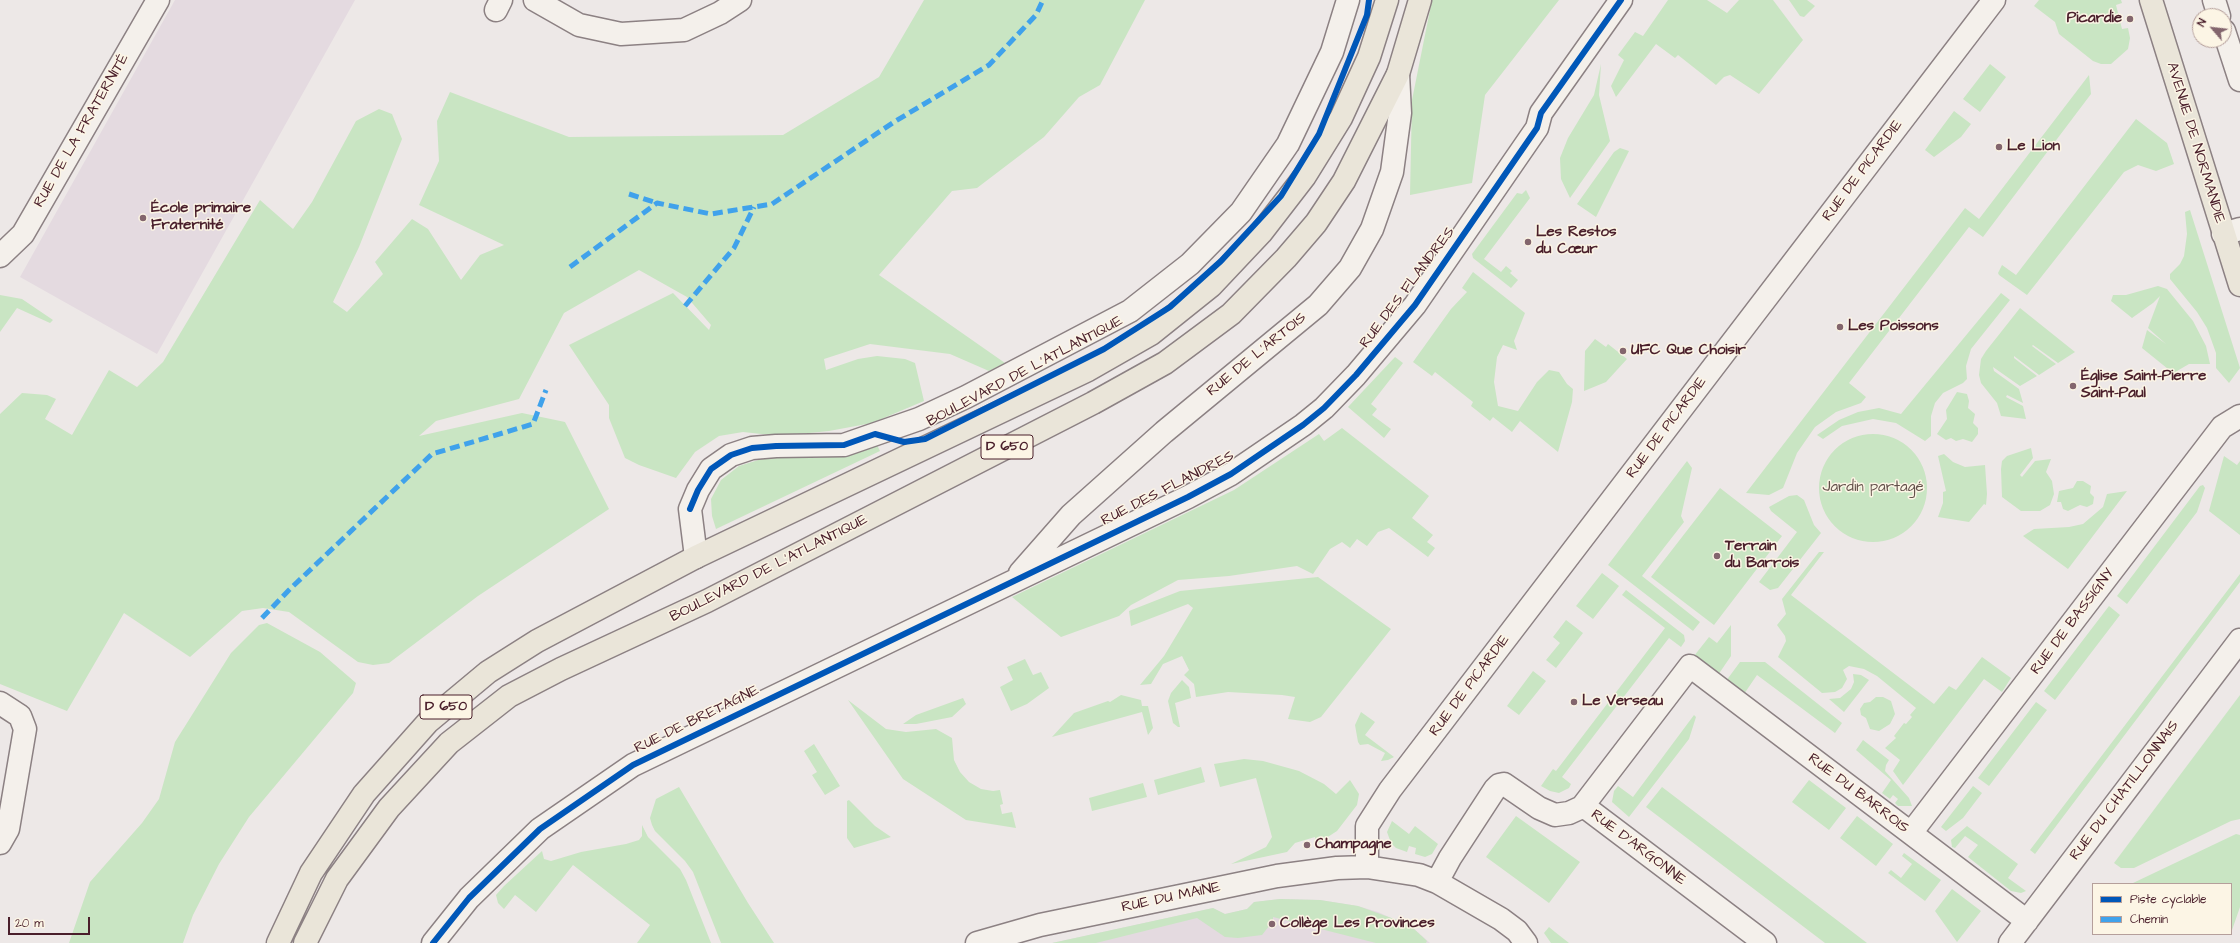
<!DOCTYPE html>
<meta charset="utf-8">
<style>
body{margin:0}
#map{position:relative;width:2240px;height:943px;overflow:hidden;background:#ede8e7;font-family:"Architects Daughter",sans-serif}
canvas{display:block}
.legend{position:absolute;left:2092px;top:883px;width:140px;height:52px;box-sizing:border-box;background:#fcf5e5;border:1px solid #b59f9b;margin:0;padding:5px 7px;list-style:none;font-size:12px;color:#4a1f2b}
.legend li{display:flex;align-items:center;gap:8px;height:20px}
.legend b{width:20px;border:1px solid #b59f9b}
.north{position:absolute;left:2192px;top:8px;width:40px;height:40px;box-sizing:border-box;background:#fcf5e5;border:1px solid #b59f9b;border-radius:50%;rotate:298deg;font-size:11px;font-weight:700;line-height:16px;text-align:center;color:#4a1f2b}
.north::after{content:'';display:block;margin:auto;width:14px;height:18px;background:#83656d;clip-path:polygon(50% 0,100% 100%,50% 72%,0 100%)}
.scale{position:absolute;left:8px;top:917px;width:82px;height:18px;box-sizing:border-box;border:2px solid #4a1f2b;border-top:0;padding-left:5px;font-size:12px;line-height:14px;white-space:nowrap;color:#4a1f2b;-webkit-text-stroke:3px #fcf5e5;paint-order:stroke}
</style>
<div id="map">
<canvas width="2240" height="943"></canvas>
<ul class="legend">
<li><b style="height:5px;background:#0057b8"></b>Piste cyclable</li>
<li><b style="height:5px;background:#40a2eb"></b>Chemin</li>
</ul>
<div class="north">N</div>
<div class="scale">20 m</div>
</div>
<script>
const g = document.querySelector('canvas').getContext('2d');
g.lineJoin = 'round';
function fill(path, color) {
  g.fillStyle = color;
  g.fill(path, 'evenodd');
}
function shape(rows) {
  const path = new Path2D();
  for (const r of rows) {
    if (r.length === 3) {
      path.moveTo(r[0] + r[2], r[1]);
      path.arc(r[0], r[1], r[2], 0, 2 * Math.PI);
      continue;
    }
    path.moveTo(r[0], r[1]);
    for (let i = 2; i < r.length; i += 2) path.lineTo(r[i], r[i + 1]);
  }
  return path;
}
function strokePath(path, color, width, dash) {
  g.strokeStyle = color;
  g.lineWidth = width;
  g.lineCap = dash ? 'butt' : 'round';
  g.setLineDash(dash || []);
  g.stroke(path);
}
function write(font, color, halo, rows, align = 'center') {
  g.font = font + ' "Architects Daughter",sans-serif';
  g.lineWidth = 3;
  g.setLineDash([]);
  g.textBaseline = 'middle';
  g.strokeStyle = halo;
  g.fillStyle = color;
  for (const [text, x, y, turn = 0] of rows) {
    g.save();
    g.translate(x, y);
    g.rotate((+turn || 0) * Math.PI / 180);
    g.textAlign = isNaN(turn) ? turn : align;
    if (halo) g.strokeText(text, 0, 0);
    g.fillText(text, 0, 0);
    g.restore();
  }
}
fill(shape([
 [175,0,355,0,157,354,20,277],
 [1280,899,1320,900,1358,906,1378,912,1413,928,1430,943,1052,943,1213,908,1225,914,1247,909,1254,902]
]), '#e4dae0');
fill(shape([
 [924,0,1145,0,1100,85,1079,97,1044,137,977,188,952,191,879,275,1005,363,989,371,950,354,870,344,824,359,826,370,858,359,877,356,905,359,915,363,924,401,872,423,829,431,780,436,743,432,719,436,695,452,676,478,639,465,625,458,609,418,609,405,569,345,673,293,709,330,711,325,687,297,639,270,564,313,519,399,436,421,419,436,522,413,565,422,609,509,478,596,389,663,373,665,358,662,289,612,263,608,242,611,190,657,124,613,67,711,0,684,0,414,22,393,47,395,56,399,45,419,72,435,109,370,137,387,163,362,260,200,293,229,312,202,356,121,379,109,392,114,402,139,359,247,333,302,347,312,383,274,375,262,412,219,428,229,461,280,480,255,504,245,419,205,439,161,437,121,450,92,569,137,783,135,879,77],
 [1432,0,1559,0,1485,95,1472,183,1410,195,1412,100],
 [1668,0,1707,0,1727,13,1739,0,1773,0,1803,40,1759,94,1730,75,1724,77,1716,85,1678,55,1675,58,1656,44,1616,97,1611,86,1624,60,1618,55,1635,32,1643,36],
 [1789,0,1807,0,1815,6,1804,17,1800,16],
 [2039,0,2121,0,2122,3,2116,5,2122,29,2128,28,2130,38,2128,49,2111,64,2101,64,2093,61,2059,34,2055,22,2034,6],
 [1601,64,1599,95,1610,141,1570,198,1561,179,1560,158,1568,138,1594,95],
 [1990,64,2006,77,1980,112,1963,99],
 [2089,75,2091,94,1983,237,1969,227,1849,383,1866,397,1861,403,1836,412,1815,427,1797,453,1783,488,1769,495,1746,493,1965,208,1979,219],
 [1954,111,1971,124,1961,137,1934,157,1925,150],
 [2136,119,2167,143,2174,164,2156,171,2138,165,2124,172,2027,295,1999,275,1998,273,2002,265,2016,275],
 [1620,148,1629,151,1596,217,1577,204,1614,152],
 [1526,190,1530,198,1484,259,1501,272,1506,266,1512,271,1510,273,1518,280,1511,288,1473,258,1472,254,1517,193,1522,194],
 [2190,210,2240,368,2229,383,2216,368,2216,353,2207,328,2197,312,2170,279,2170,274,2180,264,2184,256,2187,234,2185,212],
 [1473,272,1525,313,1514,341,1517,350,1503,345,1497,357,1494,382,1498,406,1518,411,1537,382,1549,370,1559,372,1567,384,1573,389,1572,402,1558,452,1520,421,1512,432,1493,417,1490,421,1471,406,1473,402,1435,372,1432,376,1413,362,1451,309,1467,292,1462,288],
 [2158,286,2167,289,2193,321,2206,346,2210,364,2189,364,2177,371,2172,376,2173,373,2142,348,2147,330,2166,344,2148,328,2160,296,2153,303,2132,318,2111,301,2113,295,2126,295],
 [2001,293,2010,300,1971,349,1966,366,1967,379,1963,383,1943,393,1935,403,1931,416,1931,436,1925,441,1896,423,1873,419,1842,426,1823,439,1817,435,1839,420,1858,412,1879,408,1901,414],
 [0,295,22,299,53,320,50,323,17,308,0,332],
 [2020,308,2075,352,2058,363,2033,345,2032,346,2056,364,2039,375,2014,356,2014,358,2037,376,2020,386,1993,367,1994,371,2019,389,2023,403,2007,395,2006,397,2023,406,2026,419,2001,416,1997,403,1981,383,1979,375,1981,359,1986,351],
 [1595,339,1606,347,1608,344,1627,359,1606,382,1584,391,1585,351],
 [1395,357,1403,363,1371,404,1377,409,1372,415,1391,429,1384,438,1348,407],
 [1957,392,1967,394,1969,401,1968,408,1975,414,1973,423,1978,428,1978,434,1972,442,1963,439,1956,441,1951,438,1946,440,1937,434,1947,419,1946,410],
 [1342,428,1429,496,1412,518,1433,535,1427,542,1435,548,1428,557,1389,528,1378,532,1367,546,1357,539,1350,548,1342,542,1330,549,1313,574,1297,566,1229,576,1178,580,1131,605,1119,616,1061,637,1012,597,1234,490,1319,434,1324,441],
 [1873,488,54],
 [877,445,880,451,716,529,712,516,711,499,721,480,739,466,768,457,815,458,846,455],
 [2031,448,2033,458,2020,475,2022,477,2035,461,2051,459,2046,472,2052,481,2054,494,2050,505,2040,511,2021,511,2002,497,2001,469,2002,461,2007,456],
 [1944,454,1953,462,1965,467,1985,465,1987,494,1986,505,1984,504,1969,522,1938,517,1943,503,1943,492,1946,491,1938,456],
 [2224,456,2237,465,2240,461,2240,535,2209,511],
 [1687,461,1692,468,1681,516,1684,522,1642,576,1700,622,1693,631,1608,565],
 [2077,481,2083,481,2091,486,2090,493,2094,497,2093,504,2087,507,2080,505,2068,511,2063,509,2061,502,2057,502,2059,491,2073,488],
 [2203,485,2205,488,2197,512,2127,604,2117,596,2200,486],
 [1720,488,1782,536,1714,625,1651,577],
 [2127,491,2068,569,2023,536,2034,529,2069,527,2083,524,2103,507,2107,494],
 [1797,495,1804,500,1814,525,1821,533,1778,588,1770,590,1759,582,1797,532,1771,511,1769,507,1789,496],
 [1819,552,1824,552,1791,595,1934,704,1949,686,1956,690,1982,657,2011,678,2002,692,1984,679,1903,785,1893,771,1900,760,1885,748,1896,738,1894,736,1904,723,1906,724,1912,717,1910,715,1916,708,1877,676,1864,669,1849,666,1843,670,1847,679,1842,688,1835,692,1822,693,1778,657,1786,641,1785,636,1777,625,1786,614,1782,599],
 [1602,573,1619,586,1593,619,1576,606],
 [2240,574,2240,582,2035,854,2030,850],
 [1318,577,1391,629,1321,717,1310,722,1288,719,1295,697,1282,695,1228,692,1196,697,1194,684,1184,675,1189,670,1182,656,1163,664,1151,684,1140,685,1164,656,1193,608,1188,604,1131,626,1129,611,1180,591],
 [1626,590,1684,635,1685,641,1681,647,1669,638,1562,777,1571,784,1569,788,1559,793,1550,791,1541,786,1553,769,1556,771,1665,628,1622,595],
 [2109,606,2120,615,2055,700,2044,691],
 [1566,620,1583,633,1556,668,1546,660,1560,643,1553,637],
 [267,623,320,652,356,683,353,693,249,817,219,864,193,915,183,943,69,943,90,882,142,823,159,799,175,742,231,653,259,625],
 [1731,625,1731,656,1718,675,1694,656,1709,637,1717,643],
 [1025,659,1033,675,1041,672,1049,688,1027,704,1011,711,1000,687,1013,680,1007,667],
 [1740,662,1765,662,1842,723,1835,733,1757,675,1744,694,1726,681],
 [1533,671,1546,681,1519,715,1507,706],
 [1853,674,1861,675,1869,680,1844,712,1829,699,1840,698,1851,689,1854,682],
 [1182,680,1189,687,1191,698,1175,703,1180,727,1178,727,1173,723,1168,701,1171,693],
 [1121,695,1141,700,1142,706,1148,706,1153,728,1148,735,1142,712,1052,737,1074,713,1108,701,1110,702],
 [2240,695,2240,819,2231,821,2134,868,2121,868,2114,863],
 [1876,697,1883,697,1891,701,1895,714,1890,724,1879,731,1870,729,1866,718,1861,715,1860,709,1864,703,1870,702],
 [963,698,966,704,952,717,916,724,903,724,916,715],
 [848,700,886,729,906,732,936,729,952,738,954,760,960,772,969,782,981,789,993,791,1000,790,1003,804,1000,805,1002,814,1012,812,1016,828,966,820,903,779],
 [2036,702,2047,710,1989,786,1978,778],
 [1361,712,1375,722,1365,735,1394,757,1388,760,1381,761,1385,753,1368,744,1360,745,1358,742,1355,725],
 [1694,715,1696,717,1689,739,1629,817,1612,802,1614,791,1618,786,1633,797],
 [1863,740,1889,760,1886,765,1885,771,1909,798,1912,806,1898,806,1895,803,1898,799,1893,795,1890,799,1882,793,1891,780,1856,750],
 [814,744,840,786,825,795,812,775,817,772,804,751],
 [1244,759,1263,761,1299,771,1324,784,1336,794,1350,780,1359,794,1357,805,1337,831,1320,842,1316,844,1315,837,1295,843,1287,852,1231,864,1266,847,1272,837,1256,778,1220,787,1214,764],
 [1201,767,1205,782,1158,795,1154,780],
 [1809,780,1846,808,1829,830,1792,802],
 [1143,783,1147,797,1092,811,1089,798],
 [1973,786,1982,793,1963,818,1946,831,1941,827],
 [679,787,748,903,774,943,721,943,693,872,685,861,655,831,652,825,650,818,656,799],
 [1662,787,1867,943,1825,943,1646,807],
 [849,800,875,826,891,837,854,848,847,838,847,801],
 [1516,816,1580,862,1549,903,1486,857],
 [1857,816,1893,844,1876,866,1840,838],
 [1392,821,1409,834,1415,826,1438,844,1432,854,1425,857,1415,854,1416,848,1409,846,1407,852,1396,848,1391,843,1387,832],
 [642,825,648,837,680,869,686,880,711,943,637,943,650,925,573,865,536,912,515,895,504,909,498,903,496,895,504,886,542,851,544,859,551,861,581,852,626,844,639,840,642,836],
 [1967,826,2018,864,2008,878,2026,891,2021,893,2011,891,1968,857,1978,845,1965,836,1955,848,1952,847,1951,840],
 [2236,834,2240,835,2240,907,2231,933,2231,884,2133,883],
 [1904,853,1941,880,1925,901,1888,873,1891,870,1901,878,1912,864,1902,856],
 [1952,889,1981,911,1957,942,1935,911],
 [1280,899,1320,900,1358,906,1397,920,1413,928,1427,941,1426,943,1376,943,1273,917,1273,921,1262,935,1238,938,1225,937,1197,918,1096,943,1052,943,1213,908,1225,914,1247,909,1254,902],
 [1549,927,1555,932,1569,943,1551,943,1544,933]
]), '#c9e5c3');
const minor = shape([
 [535,0,579,25,621,34,684,30,720,13,740,0],
 [2214,0,2219,16],
 [496,10,501,0],
 [2224,31,2240,80],
 [2223,234,2240,229],
 [0,256,23,234,158,0],
 [696,557,690,509,698,490,711,469,731,455,752,448,776,446,844,445,919,419,966,397,1130,311,1190,264,1241,212,1288,144,1332,52,1348,0],
 [1020,573,1071,515,1164,432,1318,305,1350,268,1372,229,1392,172,1400,113,1398,74],
 [0,703,20,716,25,729,8,829,0,843],
 [1582,807,1690,666,2027,921],
 [1911,833,2222,427,2240,416],
 [1367,867,1367,826,1390,790,1994,0],
 [1437,882,1450,858,1495,789,1499,785,1504,784,1539,808,1555,815,1569,813,1582,807,1589,810,1765,943],
 [433,943,469,898,540,829,633,765,1188,497,1231,474,1303,425,1324,408,1356,375,1415,305,1528,141,1537,128,1541,113,1621,0],
 [977,943,1040,925,1277,876,1337,868,1367,867,1419,875,1437,882,1501,919,1517,931,1526,943],
 [2010,943,2240,640]
]);
const major = shape([
 [2151,0,2240,285],
 [278,943,311,873,364,794,428,722,488,672,537,641,696,557,1088,370,1151,334,1211,286,1261,233,1305,176,1341,118,1369,57,1387,0],
 [305,943,337,879,389,808,449,743,509,696,561,669,707,601,1093,403,1165,363,1231,314,1286,258,1316,223,1344,181,1398,74,1420,0]
]);
strokePath(minor, '#8c8183', 25);
strokePath(major, '#8c8183', 25);
strokePath(minor, '#f4f0eb', 22);
strokePath(major, '#eae5d9', 22);
strokePath(shape([
 [629,194,657,203],
 [570,267,657,203,711,214,772,204,894,122,989,65,1036,15,1043,0],
 [685,306,734,248,754,207],
 [262,618,289,590,432,454,533,424,546,390]
]), '#40a2eb', 5, [10, 5]);
strokePath(shape([
 [690,509,698,490,711,469,731,455,752,448,776,446,844,445,875,434,904,442,925,439,1104,349,1170,307,1221,261,1281,196,1319,134,1367,15,1369,0],
 [433,943,469,898,540,829,633,765,1188,497,1231,474,1303,425,1324,408,1356,375,1415,305,1528,141,1537,128,1541,113,1621,0]
]), '#0057b8', 6);
for (const [x, y, r, color] of [
 [2130,19,4,"#83656d"],
 [1999,147,4,"#83656d"],
 [143,218,4,"#83656d"],
 [1528,242,4,"#83656d"],
 [1840,327,4,"#83656d"],
 [1623,351,4,"#83656d"],
 [2073,386,4,"#83656d"],
 [1717,556,4,"#83656d"],
 [1574,702,4,"#83656d"],
 [1307,845,4,"#83656d"],
 [1272,924,4,"#83656d"]
]) {
  const dot = new Path2D();
  dot.arc(x, y, r, 0, 2 * Math.PI);
  g.fillStyle = color;
  g.fill(dot);
  strokePath(dot, '#fcf5e5', 1.5);
}
for (const [x, y, w] of [
 [1007,447,52],
 [446,707,52]
]) {
  const box = new Path2D();
  box.roundRect(x - w / 2, y - 12, w, 24, 3);
  g.fillStyle = '#fcf5e5';
  g.fill(box);
  strokePath(box, '#4a1f2b', 1);
}
write('bold 14px', '#4a1f2b', null, [
 ["D 650",1007,447],
 ["D 650",446,707]
]);
write('bold 15px', '#4a1f2b', '#fcf5e5', [
 ["Picardie",2122,19,"right"],
 ["Le Lion",2007,147],
 ["École primaire",151,209],
 ["Fraternité",151,226],
 ["Les Restos",1536,233],
 ["du Cœur",1536,250],
 ["Les Poissons",1848,327],
 ["UFC Que Choisir",1631,351],
 ["Église Saint-Pierre",2081,377],
 ["Saint-Paul",2081,394],
 ["Terrain",1725,547],
 ["du Barrois",1725,564],
 ["Le Verseau",1582,702],
 ["Champagne",1315,845],
 ["Collège Les Provinces",1280,924]
], 'left');
write('15px', '#4a1f2b', '#fcf5e5', [
 ["RUE DE LA FRATERNITÉ",82,131,-60],
 ["AVENUE DE NORMANDIE",2195,143,73],
 ["RUE DE PICARDIE",1863,171,-53],
 ["RUE DES FLANDRES",1408,288,-53],
 ["RUE DE L'ARTOIS",1257,355,-39],
 ["BOULEVARD DE L'ATLANTIQUE",1025,372,-28],
 ["RUE DE PICARDIE",1667,428,-53],
 ["RUE DES FLANDRES",1168,489,-27],
 ["BOULEVARD DE L'ATLANTIQUE",769,569,-27],
 ["RUE DE BASSIGNY",2073,622,-53],
 ["RUE DE PICARDIE",1470,686,-53],
 ["RUE DE BRETAGNE",697,720,-26],
 ["RUE DU CHATILLONNAIS",2125,791,-53],
 ["RUE DU BARROIS",1858,794,37],
 ["RUE D'ARGONNE",1638,848,37],
 ["RUE DU MAINE",1171,898,-12]
]);
write('15px', '#62504a', '#fcf5e5', [
 ["Jardin partagé",1873,488]
]);
</script>
